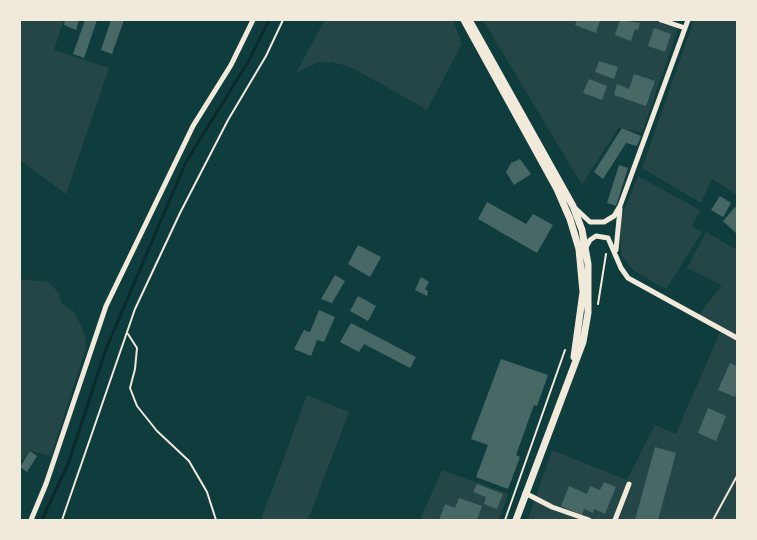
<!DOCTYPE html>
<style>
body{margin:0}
#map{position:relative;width:757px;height:540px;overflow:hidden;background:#0f3d3e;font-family:"Noto Serif",serif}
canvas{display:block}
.frame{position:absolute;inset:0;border:21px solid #f1e9da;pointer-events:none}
</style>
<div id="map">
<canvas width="757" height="540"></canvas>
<div class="frame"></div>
</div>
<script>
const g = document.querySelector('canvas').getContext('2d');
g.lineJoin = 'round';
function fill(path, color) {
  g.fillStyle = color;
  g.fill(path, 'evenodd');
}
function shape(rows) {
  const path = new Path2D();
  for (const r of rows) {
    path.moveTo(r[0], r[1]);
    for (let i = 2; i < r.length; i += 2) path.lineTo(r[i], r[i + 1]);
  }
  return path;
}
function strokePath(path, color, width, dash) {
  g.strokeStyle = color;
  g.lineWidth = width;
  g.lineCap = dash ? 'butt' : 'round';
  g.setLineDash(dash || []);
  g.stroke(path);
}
fill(shape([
 [20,20,64,20,54,50,109,68,66,194,20,160],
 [325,20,453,20,462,44,427,110,353,68,333,62,316,63,295,74],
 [483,20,653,20,678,29,642,133,619,127,582,185],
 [694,20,737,20,737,195,712,179,701,203,642,168],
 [638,176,700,210,692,226,702,232,666,289,634,271,621,255,621,218],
 [706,232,737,250,737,337,698,316,722,285,687,268],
 [20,279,48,282,59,293,61,302,76,314,85,336,86,348,51,456,30,451,20,462],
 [720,332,737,340,737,520,528,520,552,450,627,480,655,425,676,434],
 [307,395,349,412,308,520,261,520],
 [442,470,508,494,499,520,420,520]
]), '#244646');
strokePath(shape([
 [42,520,68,464,106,349,186,162,248,62,269,20]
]), '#0a2a2b', 3);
fill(shape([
 [65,20,79,20,76,30,64,25],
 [85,20,97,20,84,58,73,54],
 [111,20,124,20,112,54,101,50],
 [577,20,600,20,596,33,575,25],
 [620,20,640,23,638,30,635,29,631,41,615,35],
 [654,28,671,34,665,52,648,46],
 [599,61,618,67,614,79,595,72],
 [634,74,655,81,646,106,614,95,617,84,629,89],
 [589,79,607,86,602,100,583,93],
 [622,128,641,136,637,146,626,143,603,179,594,172],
 [520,159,531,174,514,185,506,172,511,163],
 [619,165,628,168,616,206,607,203],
 [720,196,731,203,723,217,711,210],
 [487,202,526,224,533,214,553,225,537,253,478,219],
 [735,207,737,208,737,234,723,221],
 [358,245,381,257,370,277,348,264],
 [335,275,345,281,332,303,321,299],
 [421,277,429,282,425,289,428,291,427,296,415,290],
 [358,296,376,306,368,321,350,311],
 [319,310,335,317,324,342,317,340,311,356,294,349,304,330,310,332],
 [351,323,416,357,410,368,364,344,359,352,340,342],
 [501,359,548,375,537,406,534,405,516,455,520,457,508,489,476,477,488,445,471,439],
 [730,363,737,366,737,391,735,397,718,390],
 [708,408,726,416,716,441,698,433],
 [655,447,676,453,658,520,635,520],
 [30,451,37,456,27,472,20,467],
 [604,482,616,487,605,514,594,509,593,513,584,509,582,515,561,506,569,486,587,494,590,486,600,490],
 [477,484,503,494,497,509,484,504,486,497,473,492],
 [459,498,482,506,477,520,439,520,445,504,455,508]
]), '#486865');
strokePath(shape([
 [598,304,606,254],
 [128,334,137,348,135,369,130,388,137,406,157,431,189,461,207,492,216,520],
 [62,520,135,309,180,213,228,120,266,56,283,20],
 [505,520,565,350],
 [713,520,737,476]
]), '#f1e9da', 2);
strokePath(shape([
 [661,20,685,28],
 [576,209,590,222,604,222,614,216,620,206,688,20],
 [586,247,590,240,596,236,608,238,621,268,628,278,737,338],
 [616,250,620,209],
 [525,493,552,507,589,520],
 [31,520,46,484,106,306,193,126,231,65,253,20],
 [615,520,629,484]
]), '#f1e9da', 5);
strokePath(shape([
 [464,20,557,189,570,219,579,249,583,292,574,357],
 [469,20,573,206,582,230,588,264,588,313,583,342,516,520]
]), '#f1e9da', 7);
</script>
